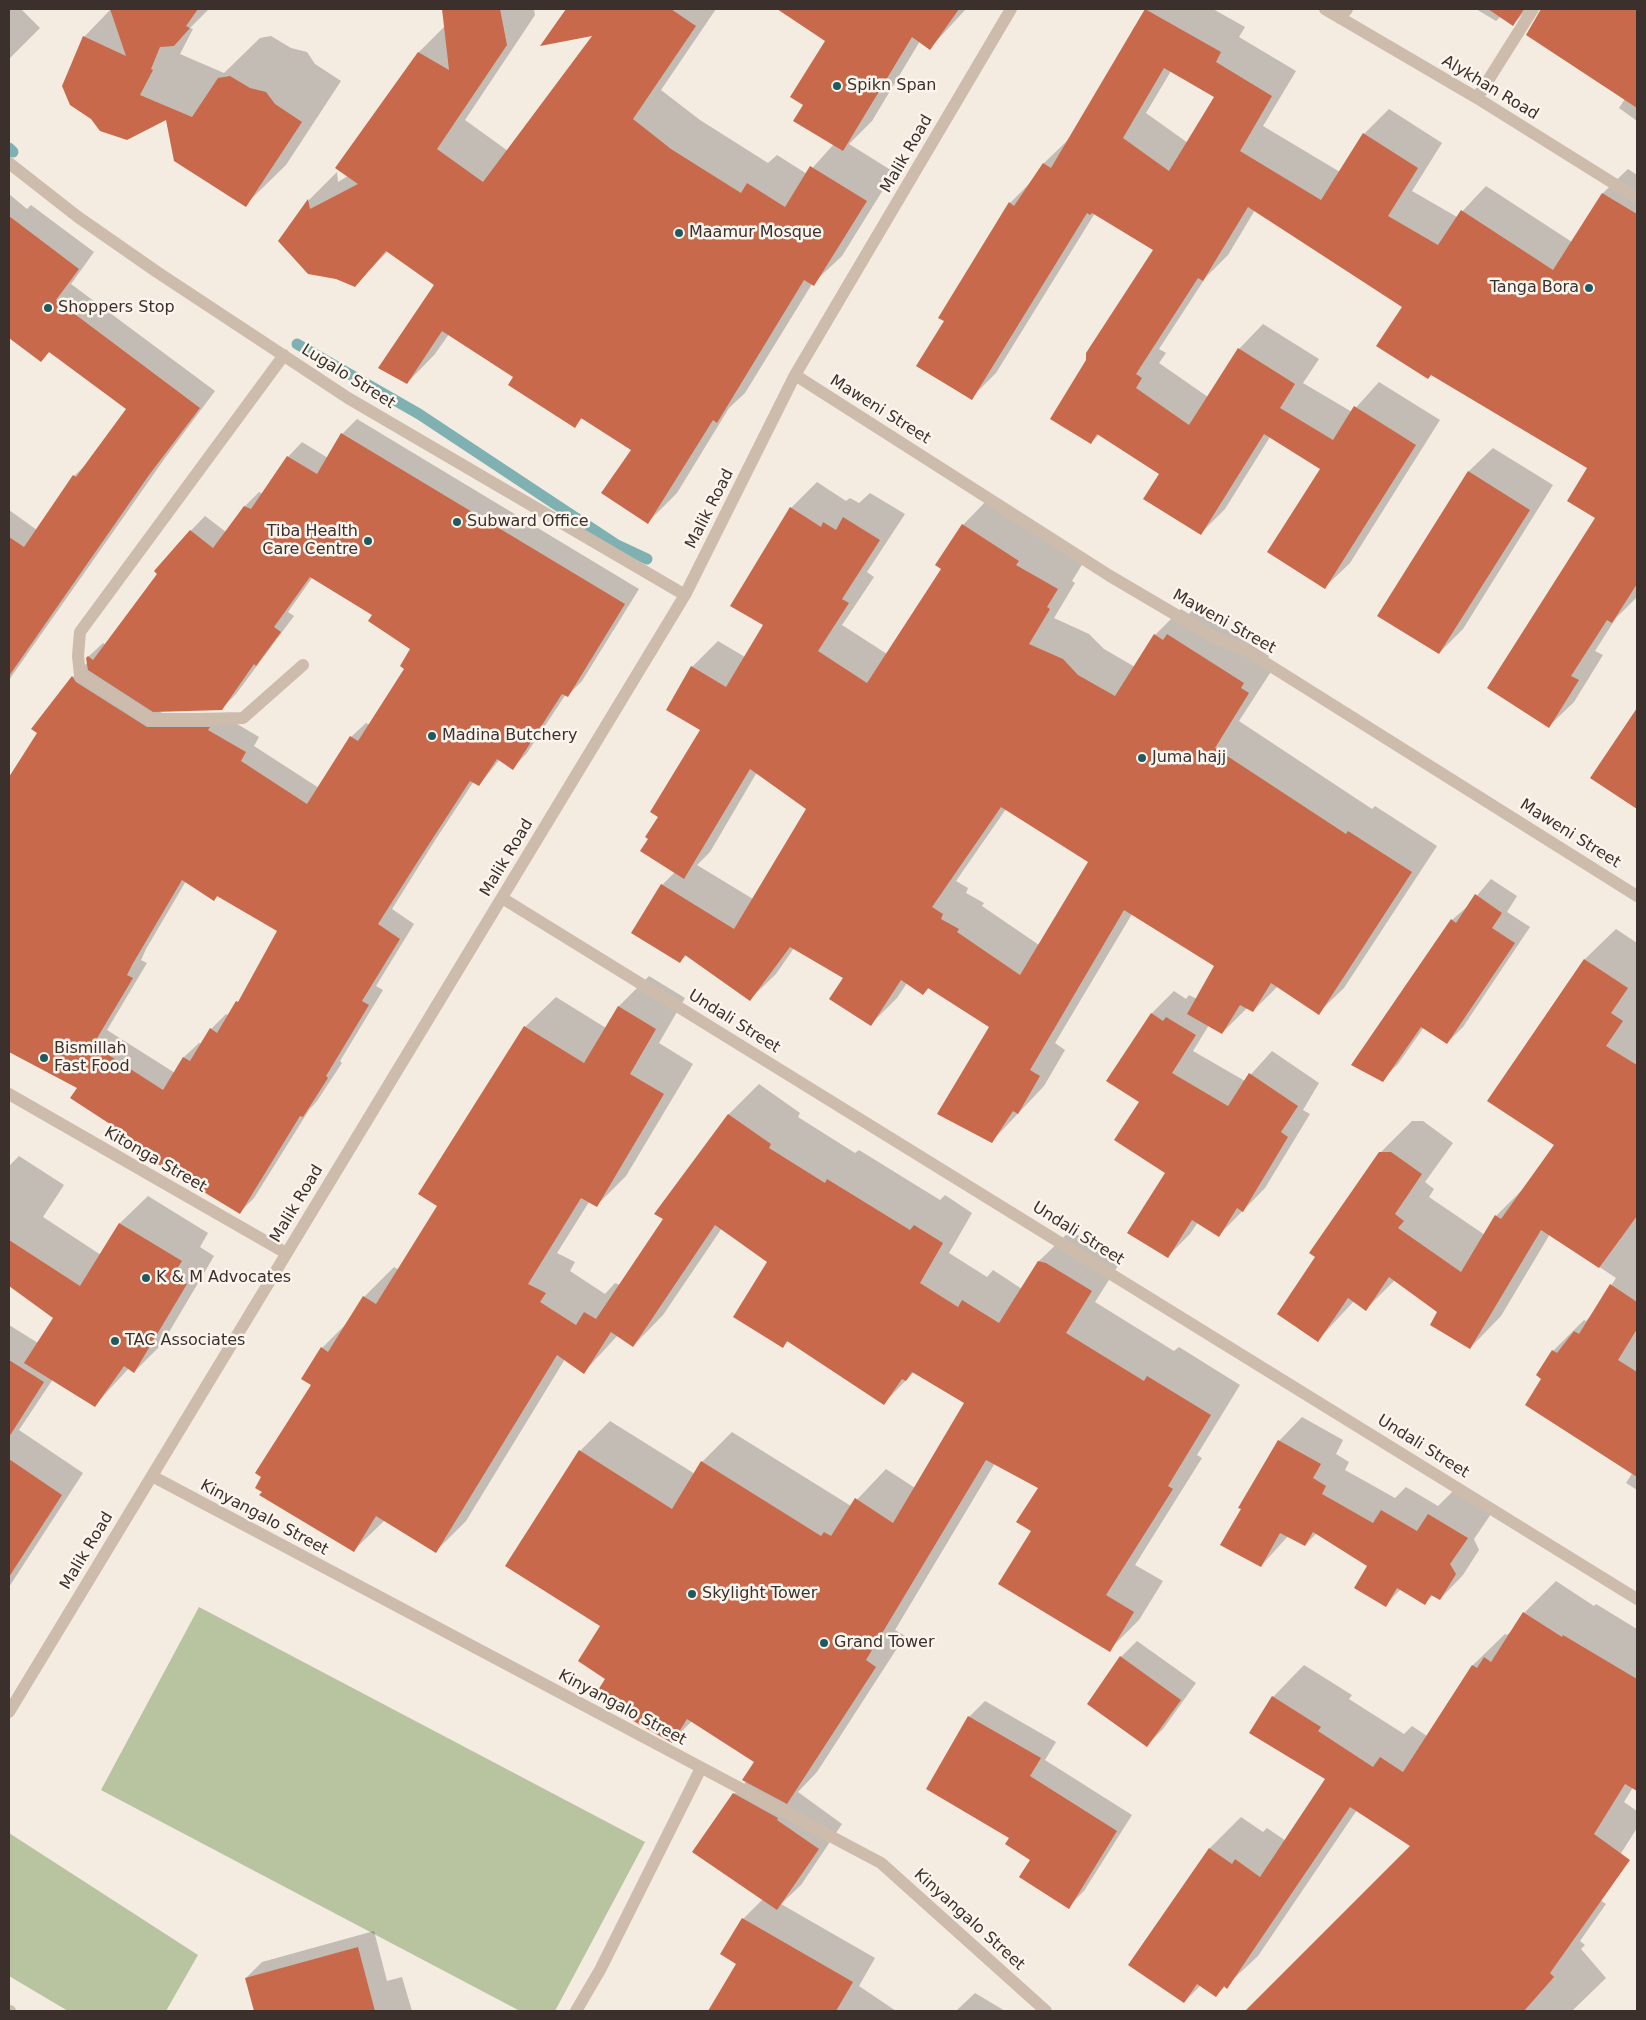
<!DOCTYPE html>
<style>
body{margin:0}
#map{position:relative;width:1646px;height:2020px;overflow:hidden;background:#f4ebe1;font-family:"DejaVu Sans",sans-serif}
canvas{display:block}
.frame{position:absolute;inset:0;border:10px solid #3b302b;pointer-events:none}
</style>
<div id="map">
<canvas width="1646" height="2020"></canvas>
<div class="frame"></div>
</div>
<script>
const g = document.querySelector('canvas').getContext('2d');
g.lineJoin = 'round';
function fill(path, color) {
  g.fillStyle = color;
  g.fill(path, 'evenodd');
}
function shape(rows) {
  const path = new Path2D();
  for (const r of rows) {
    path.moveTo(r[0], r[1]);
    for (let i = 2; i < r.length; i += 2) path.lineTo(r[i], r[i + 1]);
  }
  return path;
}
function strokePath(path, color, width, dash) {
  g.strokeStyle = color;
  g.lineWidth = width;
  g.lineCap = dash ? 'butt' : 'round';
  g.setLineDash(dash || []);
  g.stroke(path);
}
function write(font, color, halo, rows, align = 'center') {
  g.font = font + ' "DejaVu Sans",sans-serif';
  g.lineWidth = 5;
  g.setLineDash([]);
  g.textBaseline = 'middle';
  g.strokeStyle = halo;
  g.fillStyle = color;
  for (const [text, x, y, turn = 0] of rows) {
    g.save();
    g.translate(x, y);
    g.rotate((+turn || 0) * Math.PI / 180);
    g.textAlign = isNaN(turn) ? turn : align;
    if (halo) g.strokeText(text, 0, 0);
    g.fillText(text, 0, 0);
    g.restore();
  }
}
fill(shape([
 [199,1607,645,1842,555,2011,520,2011,101,1790],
 [9,1833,198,1955,166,2011,68,2011,9,1976]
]), '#b8c4a0');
fill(shape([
 [9,9,21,9,40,28,9,59],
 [111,9,209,9,190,28,193,29,180,54,224,73,260,38,271,36,291,48,307,52,315,64,341,81,286,165,245,205,167,118,127,139,84,37],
 [443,9,534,9,535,15,465,120,508,151,595,34,543,44,567,9,716,9,661,90,700,120,768,163,777,155,807,174,834,144,805,104,827,41,782,11,783,9,966,9,930,48,920,41,872,121,849,144,894,172,842,256,812,284,745,393,729,408,677,493,648,522,632,450,583,418,574,426,515,376,449,334,435,354,407,383,436,285,388,251,354,286,280,241,309,200,337,172,338,182,348,176,336,168,419,52,445,26],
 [1146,9,1213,9,1245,27,1239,37,1296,71,1263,126,1340,172,1364,134,1389,109,1442,143,1412,191,1457,217,1486,186,1572,242,1603,193,1628,169,1637,175,1637,597,1616,618,1595,651,1603,655,1574,702,1549,726,1597,518,1589,468,1404,306,1255,210,1228,255,1206,277,1159,349,1166,353,1159,363,1208,397,1239,349,1263,324,1319,359,1303,383,1352,412,1379,382,1440,420,1350,563,1325,587,1321,469,1270,437,1225,509,1201,533,1161,474,1100,434,1091,442,1154,250,1095,213,996,373,971,398,946,321,1010,203,1031,182,1044,163,1069,139],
 [1171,71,1216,97,1188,143,1146,113],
 [1476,9,1528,9,1513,24,1501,16,1496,21],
 [1542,9,1637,9,1637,121,1619,108,1625,99,1541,13],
 [9,194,27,209,31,205,94,252,71,284,215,391,165,458,9,680,9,510,37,530,74,476,91,460,127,409,50,351,41,360,9,336],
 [357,419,639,589,582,681,568,695,566,694,527,753,513,768,500,759,479,785,474,781,434,842,392,909,414,924,376,986,383,990,340,1061,342,1063,317,1101,309,1110,254,1198,239,1213,134,1139,79,1088,9,1051,9,1021,19,1002,9,996,9,780,39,733,33,728,73,677,88,662,88,657,103,643,106,645,159,573,156,571,177,545,205,516,226,532,244,507,259,492,263,494,288,457,302,442,328,458,342,434],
 [312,578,373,615,411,648,406,668,370,725,366,723,351,737,319,788,254,746,259,737,222,715,223,713,162,713,159,710,221,709,236,694,294,616,288,612],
 [186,881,214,899,219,895,279,931,243,996,229,1016,226,1014,211,1029,202,1044,199,1043,184,1057,175,1073,107,1030,147,963,141,960,146,949],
 [1493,448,1553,485,1463,629,1439,653,1379,615,1469,471],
 [817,482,846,501,850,498,859,503,870,493,905,514,867,572,874,577,842,625,887,654,943,569,963,525,988,499,1083,563,1072,581,1075,583,1054,618,1089,634,1104,649,1135,667,1155,635,1181,609,1189,614,1193,609,1269,656,1266,662,1274,667,1239,721,1372,809,1375,806,1437,846,1344,988,1318,1013,1278,986,1253,1011,1247,1008,1222,1033,1209,1025,1193,1051,1245,1081,1272,1051,1319,1083,1303,1110,1310,1114,1265,1188,1219,1235,1198,1222,1190,1234,1168,1256,1167,1172,1141,1101,1108,1081,1152,1013,1174,991,1186,999,1189,995,1197,999,1216,966,1132,914,1055,1043,1065,1050,1044,1086,992,1141,991,1027,929,988,923,994,907,983,897,998,871,1024,845,978,794,948,776,974,750,999,687,955,680,961,662,885,675,872,649,839,701,729,692,667,718,641,745,657,765,625,791,508],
 [757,772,807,809,753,899,697,865,710,852],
 [1006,809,1089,862,1039,945,982,906,984,903,966,893,968,888,956,881],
 [1637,710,1637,807,1592,778],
 [1491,879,1517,896,1507,912,1530,927,1463,1027,1447,1043,1424,1027,1398,1064,1382,1080,1452,920,1469,905],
 [1616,929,1637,943,1637,1490,1626,1483,1633,1472,1543,1378,1553,1351,1584,1320,1586,1321,1593,1314,1616,1278,1550,1234,1501,1316,1470,1348,1439,1312,1395,1280,1366,1309,1354,1301,1318,1340,1316,1257,1380,1153,1412,1121,1423,1121,1453,1143,1425,1182,1434,1189,1429,1197,1485,1235,1496,1216,1526,1186,1555,1144,1584,960],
 [649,976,685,998,659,1043,693,1064,626,1176,596,1206,589,1202,557,1253,575,1262,570,1271,605,1294,615,1283,620,1285,665,1219,729,1114,759,1084,800,1113,798,1117,855,1153,859,1150,940,1200,945,1195,972,1213,949,1253,987,1277,993,1270,1022,1289,1039,1261,1070,1231,1076,1234,1121,1261,1095,1302,1174,1351,1179,1347,1240,1385,1197,1455,1202,1458,1135,1565,1163,1581,1139,1620,1109,1650,1033,1531,1039,1488,995,1463,895,1630,905,1636,817,1772,798,1792,842,1824,801,1885,781,1904,875,1958,859,1986,896,2011,709,2011,737,1964,743,1919,763,1899,734,1794,747,1781,756,1762,692,1721,672,1741,607,1678,602,1625,507,1566,580,1451,610,1421,695,1474,702,1462,732,1432,851,1506,886,1469,915,1488,966,1403,914,1372,884,1403,788,1341,783,1346,768,1261,722,1228,663,1315,633,1346,618,1335,584,1372,565,1359,466,1521,436,1551,385,1520,354,1550,312,1384,322,1348,349,1321,364,1297,394,1267,399,1270,439,1206,420,1194,525,1027,556,997,606,1028,619,1006],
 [19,1156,64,1185,43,1217,101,1255,120,1223,148,1196,208,1233,200,1247,214,1256,162,1344,134,1372,129,1368,95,1405,53,1379,19,1430,83,1473,9,1587,9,1325,38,1343,55,1318,9,1284,9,1166],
 [1302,1417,1343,1440,1336,1454,1349,1462,1345,1470,1395,1498,1406,1487,1438,1506,1453,1491,1491,1514,1474,1539,1479,1550,1463,1575,1440,1599,1433,1595,1424,1604,1401,1589,1385,1605,1369,1565,1317,1533,1305,1545,1288,1536,1261,1566,1279,1441],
 [1556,1581,1594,1606,1596,1604,1637,1629,1637,1781,1624,1802,1637,1811,1637,1828,1594,1896,1606,1904,1580,1941,1585,1945,1581,1949,1606,1978,1572,2011,1267,2011,1256,2002,1412,1846,1357,1810,1258,1956,1216,1995,1201,1985,1184,2002,1209,1849,1241,1817,1263,1832,1267,1828,1286,1841,1327,1779,1273,1697,1304,1665,1352,1695,1349,1699,1404,1734,1412,1726,1427,1736,1473,1665,1505,1634,1507,1635,1515,1628,1524,1613],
 [1137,1641,1196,1683,1163,1729,1147,1745,1121,1657],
 [985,1701,1056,1742,1045,1760,1132,1815,1084,1891,1068,1907,1032,1860,1011,1837,969,1717],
 [374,1931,387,1981,402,1977,412,2011,261,2011,246,1978,262,1962],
 [975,1993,1005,2011,956,2011]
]), '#0003');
strokePath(shape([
 [9,148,13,152],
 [297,344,419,414,617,545,647,559]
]), '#7fb0b2', 11);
fill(shape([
 [110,9,198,9,186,26,190,28,174,46,160,47,151,69,153,70,140,95,192,117,218,78,230,76,250,88,266,92,275,104,302,122,246,207,174,161,166,120,127,140,100,131,91,119,70,105,62,86,83,36,126,56],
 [442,9,500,9,507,45,437,149,483,182,592,36,540,46,566,9,671,9,696,26,633,119,671,149,741,193,747,183,785,207,810,166,867,201,814,286,804,280,717,423,713,420,648,524,601,493,631,450,581,418,575,428,508,385,513,377,442,331,407,384,378,368,434,285,386,251,355,287,336,279,308,274,278,241,308,199,310,209,358,184,335,168,418,52,449,70],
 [777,9,959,9,930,50,912,37,843,151,793,121,803,105,790,97,825,41],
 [1145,9,1221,52,1216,62,1272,96,1240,151,1321,200,1363,133,1418,168,1388,216,1438,245,1461,210,1553,270,1602,193,1637,214,1637,584,1612,623,1607,620,1571,676,1579,680,1549,728,1487,688,1595,518,1567,501,1587,468,1431,375,1428,379,1376,346,1402,307,1248,207,1203,281,1198,278,1136,374,1142,378,1136,388,1189,425,1238,348,1295,384,1280,408,1333,440,1354,406,1416,445,1325,589,1267,552,1320,469,1264,434,1201,535,1143,499,1159,474,1097,434,1091,444,1050,419,1086,360,1086,353,1153,250,1092,213,1090,215,1087,213,972,400,916,366,944,321,938,318,1009,202,1014,206,1043,163,1051,168],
 [1164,68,1214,97,1169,171,1123,138],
 [1488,9,1524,9,1513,26],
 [1541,9,1637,9,1637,108,1526,35],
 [9,216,79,269,56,300,200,408,149,475,9,676,9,537,24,547,73,475,76,477,126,409,49,352,41,362,9,338],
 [341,433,625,604,568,697,562,694,513,770,497,759,479,786,470,781,420,858,378,924,400,939,362,1001,369,1005,326,1076,328,1078,303,1117,300,1116,240,1214,128,1146,133,1139,70,1098,77,1088,9,1052,9,777,37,733,31,729,72,676,76,682,147,727,210,727,208,730,246,752,241,761,307,804,350,736,358,741,404,669,400,666,410,649,368,621,372,615,310,577,274,627,281,632,256,666,254,664,222,710,153,712,88,670,86,658,88,656,93,660,157,574,154,571,190,530,213,548,244,506,251,509,287,456,317,474],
 [182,880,214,901,217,896,277,931,238,1002,236,1001,217,1033,210,1028,190,1061,183,1057,163,1090,93,1045,133,978,127,975,132,965],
 [1468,471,1530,510,1439,654,1377,616],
 [790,507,821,527,823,522,836,530,843,517,880,540,842,599,849,603,818,651,867,683,941,569,935,565,962,524,1019,561,1016,565,1058,589,1047,607,1050,609,1029,644,1063,659,1078,675,1115,696,1154,634,1163,640,1167,634,1244,683,1241,688,1249,693,1215,748,1346,834,1348,831,1412,872,1319,1015,1271,983,1253,1012,1240,1005,1222,1034,1187,1014,1214,966,1124,910,1030,1070,1040,1076,1018,1114,1013,1111,992,1143,937,1114,989,1027,928,988,923,995,901,980,871,1026,829,999,843,978,790,947,750,1001,685,955,680,963,631,933,661,884,734,929,806,809,750,769,684,879,640,851,648,839,645,837,658,817,650,812,700,730,666,710,691,666,726,687,763,625,730,606],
 [1001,807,1088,862,1020,975,957,932,959,929,941,919,943,914,932,907],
 [1637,708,1637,809,1590,778],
 [1475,894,1502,913,1492,928,1515,943,1447,1044,1421,1027,1383,1082,1351,1065,1451,919,1456,923],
 [1584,959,1628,988,1611,1013,1623,1021,1606,1046,1637,1065,1637,1216,1599,1268,1541,1230,1470,1349,1430,1325,1437,1312,1389,1277,1366,1311,1348,1298,1318,1342,1277,1314,1315,1257,1309,1253,1379,1152,1391,1152,1422,1174,1395,1214,1404,1221,1398,1228,1461,1272,1495,1215,1501,1219,1554,1145,1487,1101],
 [618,1006,656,1029,630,1074,664,1094,597,1207,581,1198,528,1284,546,1293,540,1302,576,1325,584,1312,596,1319,663,1219,654,1214,728,1114,771,1144,769,1148,825,1183,827,1179,910,1230,914,1225,943,1243,920,1283,958,1307,962,1300,999,1323,1038,1261,1046,1263,1092,1291,1066,1333,1144,1381,1147,1376,1211,1415,1168,1486,1173,1489,1106,1595,1134,1612,1110,1652,998,1584,1031,1531,1016,1522,1038,1488,986,1460,866,1660,876,1667,787,1804,742,1780,754,1762,687,1719,672,1743,593,1698,605,1679,578,1661,600,1626,505,1566,579,1450,672,1509,701,1461,821,1536,824,1532,831,1536,855,1498,893,1523,964,1403,912,1372,906,1381,902,1379,884,1405,787,1341,783,1348,733,1317,767,1262,715,1225,633,1347,611,1332,584,1374,557,1355,436,1553,376,1516,354,1552,259,1495,262,1492,255,1488,261,1477,255,1473,311,1385,301,1379,321,1347,328,1352,363,1296,376,1304,437,1206,418,1194,524,1026,584,1063],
 [1151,1013,1163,1021,1166,1017,1196,1035,1172,1073,1228,1106,1249,1073,1298,1106,1281,1132,1288,1137,1243,1212,1237,1208,1219,1237,1192,1220,1168,1258,1127,1233,1165,1173,1114,1140,1139,1102,1106,1081],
 [119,1223,182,1261,173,1275,187,1284,134,1373,124,1366,95,1407,24,1363,53,1318,9,1286,9,1240,80,1286],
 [1610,1284,1637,1302,1637,1329,1618,1360,1637,1372,1637,1477,1525,1405,1541,1379,1536,1375,1552,1350,1557,1353,1574,1331,1579,1334],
 [9,1360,44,1382,9,1437],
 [1278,1440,1321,1464,1313,1478,1326,1486,1322,1494,1373,1523,1381,1510,1417,1531,1428,1514,1468,1538,1450,1564,1456,1574,1440,1600,1431,1595,1425,1605,1397,1588,1386,1607,1354,1588,1367,1566,1313,1532,1305,1546,1280,1533,1261,1567,1220,1545,1241,1509,1238,1508],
 [9,1459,62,1495,9,1577],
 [1523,1612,1562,1637,1563,1635,1637,1679,1637,1791,1625,1784,1594,1834,1630,1860,1550,1973,1554,1977,1524,2011,1245,2011,1410,1846,1350,1807,1227,1989,1224,1986,1216,1997,1197,1984,1184,2003,1128,1965,1209,1848,1232,1864,1235,1859,1260,1877,1325,1779,1249,1733,1272,1696,1321,1727,1318,1731,1373,1767,1380,1757,1403,1772,1472,1665,1477,1668,1484,1657,1491,1662],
 [1120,1656,1181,1700,1147,1747,1087,1704],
 [968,1716,1041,1758,1030,1776,1117,1831,1069,1909,1019,1877,1030,1860,1005,1844,1009,1838,926,1789],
 [733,1793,778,1818,777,1820,819,1849,777,1910,692,1852],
 [742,1918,853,1982,836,2011,708,2011,736,1964,720,1954],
 [358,1947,375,2011,254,2011,245,1978]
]), '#c8694b');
strokePath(shape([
 [1340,18,1347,9],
 [1477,98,1533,9],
 [9,163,78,217,157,272,348,398,685,595],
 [284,355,80,632,78,656,80,675,151,720,243,718,303,665],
 [795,375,1110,576,1217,639,1242,648,1637,896],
 [502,898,1637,1599],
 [9,1094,286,1253],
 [152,1476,881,1863,1046,2011],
 [9,1712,685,595,795,375,1011,9],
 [9,2011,10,2011],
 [576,2011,600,1970,701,1768]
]), '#cdbbac', 12);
strokePath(shape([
 [1325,9,1477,98,1637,198]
]), '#cdbbac', 12);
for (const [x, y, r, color] of [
 [837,86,5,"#1f5a5e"],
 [679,233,5,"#1f5a5e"],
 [1589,288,5,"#1f5a5e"],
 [48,308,5,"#1f5a5e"],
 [457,522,5,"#1f5a5e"],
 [368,541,5,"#1f5a5e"],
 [432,736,5,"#1f5a5e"],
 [1142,758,5,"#1f5a5e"],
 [44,1058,5,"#1f5a5e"],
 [146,1278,5,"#1f5a5e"],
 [115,1341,5,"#1f5a5e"],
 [692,1594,5,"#1f5a5e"],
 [824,1643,5,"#1f5a5e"]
]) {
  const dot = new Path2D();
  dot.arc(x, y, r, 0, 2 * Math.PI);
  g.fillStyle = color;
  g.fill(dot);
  strokePath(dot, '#fbf5ee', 2);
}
write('16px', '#3b302b', '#fbf5ee', [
 ["Spikn Span",847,86],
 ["Maamur Mosque",689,233],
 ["Tanga Bora",1579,288,"right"],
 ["Shoppers Stop",58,308],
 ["Subward Office",467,522],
 ["Tiba Health",358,532,"right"],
 ["Care Centre",358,550,"right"],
 ["Madina Butchery",442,736],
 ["Juma hajj",1152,758],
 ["Bismillah",54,1049],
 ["Fast Food",54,1067],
 ["K & M Advocates",156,1278],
 ["TAC Associates",125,1341],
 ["Skylight Tower",702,1594],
 ["Grand Tower",834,1643]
], 'left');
write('16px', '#3b302b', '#fbf5ee', [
 ["Alykhan Road",1490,88,31],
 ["Malik Road",907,154,-60],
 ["Lugalo Street",348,377,32],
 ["Maweni Street",880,410,32],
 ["Malik Road",710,509,-63],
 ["Maweni Street",1224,622,29],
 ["Maweni Street",1570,834,32],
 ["Malik Road",507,858,-59],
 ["Undali Street",734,1022,32],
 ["Kitonga Street",155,1160,30],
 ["Malik Road",297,1204,-59],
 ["Undali Street",1078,1234,32],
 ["Undali Street",1423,1447,32],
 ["Kinyangalo Street",264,1518,28],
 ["Malik Road",87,1551,-59],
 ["Kinyangalo Street",622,1708,28],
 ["Kinyangalo Street",969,1920,42]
]);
</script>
